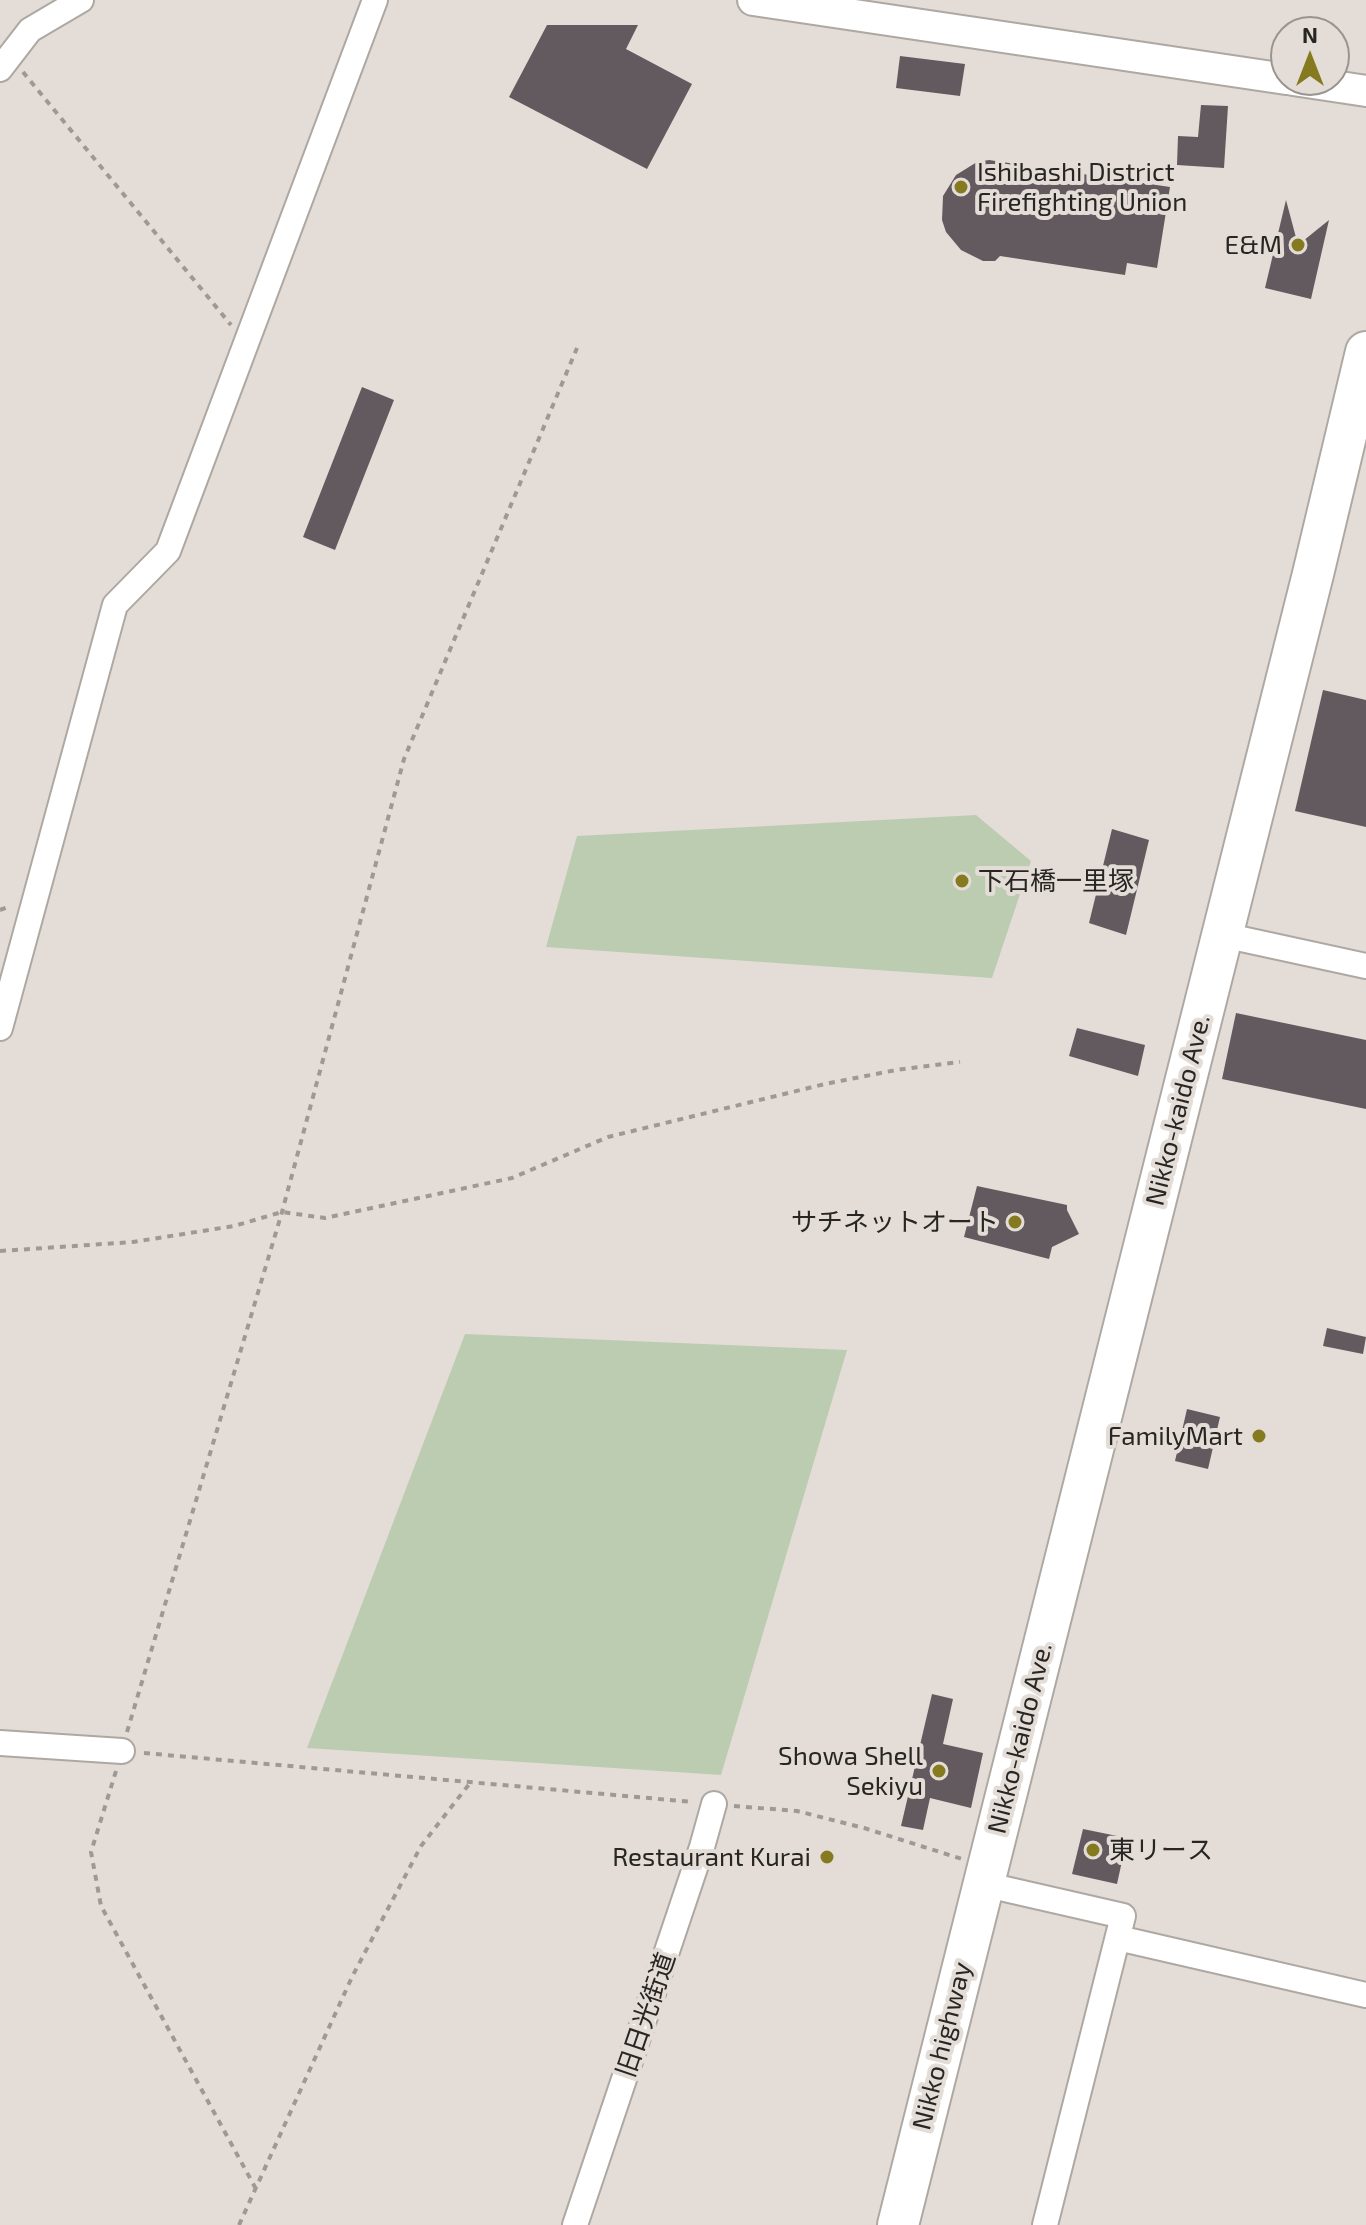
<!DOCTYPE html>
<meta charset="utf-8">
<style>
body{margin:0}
#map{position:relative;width:1366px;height:2225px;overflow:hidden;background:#e4ddd7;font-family:"Exo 2",sans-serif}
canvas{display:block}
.north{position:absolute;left:1270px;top:16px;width:80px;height:80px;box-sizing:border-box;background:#e4ddd7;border:2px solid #99948f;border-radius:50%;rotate:0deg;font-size:22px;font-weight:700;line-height:32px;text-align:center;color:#282623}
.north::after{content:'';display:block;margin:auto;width:28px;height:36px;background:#857a1f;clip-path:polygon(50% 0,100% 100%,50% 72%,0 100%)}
</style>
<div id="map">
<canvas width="1366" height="2225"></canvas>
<div class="north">N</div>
</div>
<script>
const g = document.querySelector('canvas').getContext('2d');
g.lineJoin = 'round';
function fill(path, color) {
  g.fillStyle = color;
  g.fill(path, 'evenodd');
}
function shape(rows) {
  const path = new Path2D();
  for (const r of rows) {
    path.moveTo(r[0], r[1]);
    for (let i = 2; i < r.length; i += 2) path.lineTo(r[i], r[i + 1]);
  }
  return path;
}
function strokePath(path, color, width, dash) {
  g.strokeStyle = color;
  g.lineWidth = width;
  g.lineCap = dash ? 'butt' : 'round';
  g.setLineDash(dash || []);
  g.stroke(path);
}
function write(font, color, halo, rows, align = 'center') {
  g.font = font + ' "Exo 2","Noto Sans JP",sans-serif';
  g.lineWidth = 8;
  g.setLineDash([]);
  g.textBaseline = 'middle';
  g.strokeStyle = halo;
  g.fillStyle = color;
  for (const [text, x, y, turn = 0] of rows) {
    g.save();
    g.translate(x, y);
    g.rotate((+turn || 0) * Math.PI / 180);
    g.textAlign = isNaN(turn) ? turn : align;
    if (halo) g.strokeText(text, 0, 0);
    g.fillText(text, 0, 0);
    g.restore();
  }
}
fill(shape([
 [976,815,1031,861,992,978,546,947,577,836],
 [465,1334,847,1350,721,1775,307,1748]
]), '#bcccb1');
fill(shape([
 [547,25,638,25,626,49,692,84,647,169,509,97],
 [900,56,965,64,960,96,896,88],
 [1201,105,1228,106,1224,168,1177,165,1178,136,1198,137],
 [989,160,1170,187,1157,268,1127,263,1125,275,1000,256,995,261,983,261,961,250,946,232,942,220,943,196,956,175,977,162],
 [1286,200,1298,245,1329,220,1311,299,1265,288],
 [362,387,394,400,335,550,303,537],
 [1323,690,1366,700,1366,827,1295,811],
 [1112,829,1149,840,1126,935,1089,923],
 [1236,1013,1366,1040,1366,1109,1222,1079],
 [1077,1028,1145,1045,1138,1076,1069,1056],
 [977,1186,1067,1205,1067,1210,1079,1234,1052,1247,1049,1259,964,1237],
 [1327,1328,1366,1337,1363,1354,1323,1346],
 [1187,1409,1220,1417,1208,1469,1175,1461],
 [932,1694,953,1699,943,1744,983,1753,971,1808,930,1798,923,1830,901,1826],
 [1083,1829,1127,1838,1117,1884,1072,1874]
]), '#625a5e');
const minor = shape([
 [0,69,30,30,81,0],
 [1223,935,1366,966],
 [0,1028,115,605,168,551,375,0],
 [0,1743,122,1751],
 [983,1884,1123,1916,1045,2225],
 [1118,1938,1366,1995],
 [575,2225,702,1847,714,1804]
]);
const tertiary = shape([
 [753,0,1286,79],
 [1293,80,1366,91]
]);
const trunk = shape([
 [898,2225,1313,574,1366,352]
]);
strokePath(minor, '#aea8a2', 28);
strokePath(tertiary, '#aea8a2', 34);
strokePath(trunk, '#aea8a2', 44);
strokePath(shape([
 [23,72,231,325],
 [0,910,11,906],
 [0,1251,133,1242,234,1226,282,1212,325,1218,512,1178,608,1137,825,1084,896,1070,960,1062],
 [127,1732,282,1212,404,759,577,348],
 [144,1753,693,1802],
 [116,1771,91,1852,101,1906,256,2189],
 [734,1806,797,1811,864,1828,962,1859],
 [239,2225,352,1977,421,1846,470,1783]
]), '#9f9995', 4, [6, 6]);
strokePath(minor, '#fff', 24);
strokePath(tertiary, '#fff', 30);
strokePath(trunk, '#fff', 40);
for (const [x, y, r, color] of [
 [961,187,8,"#857a1f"],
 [1298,245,8,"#857a1f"],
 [962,881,8,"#857a1f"],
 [1015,1222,8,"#857a1f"],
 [1259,1436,8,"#857a1f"],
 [939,1771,8,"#857a1f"],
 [1093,1850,8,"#857a1f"],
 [827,1857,8,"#857a1f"]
]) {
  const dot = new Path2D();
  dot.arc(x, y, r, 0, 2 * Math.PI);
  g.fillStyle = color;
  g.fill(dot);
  strokePath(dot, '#e4ddd7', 3);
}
write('26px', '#282623', '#e4ddd7', [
 ["Ishibashi District",977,172,"left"],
 ["Firefighting Union",977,202,"left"],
 ["E&M",1282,245],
 ["下石橋一里塚",978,881,"left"],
 ["サチネットオート",999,1222],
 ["FamilyMart",1243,1436],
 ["Showa Shell",923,1756],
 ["Sekiyu",923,1786],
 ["東リース",1109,1850,"left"],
 ["Restaurant Kurai",811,1857]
], 'right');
write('26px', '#282623', '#e4ddd7', [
 ["Nikko-kaido Ave.",1178,1110,-76],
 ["Nikko-kaido Ave.",1020,1738,-76],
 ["旧日光街道",646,2015,-71],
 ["Nikko highway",942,2046,-76]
]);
</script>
